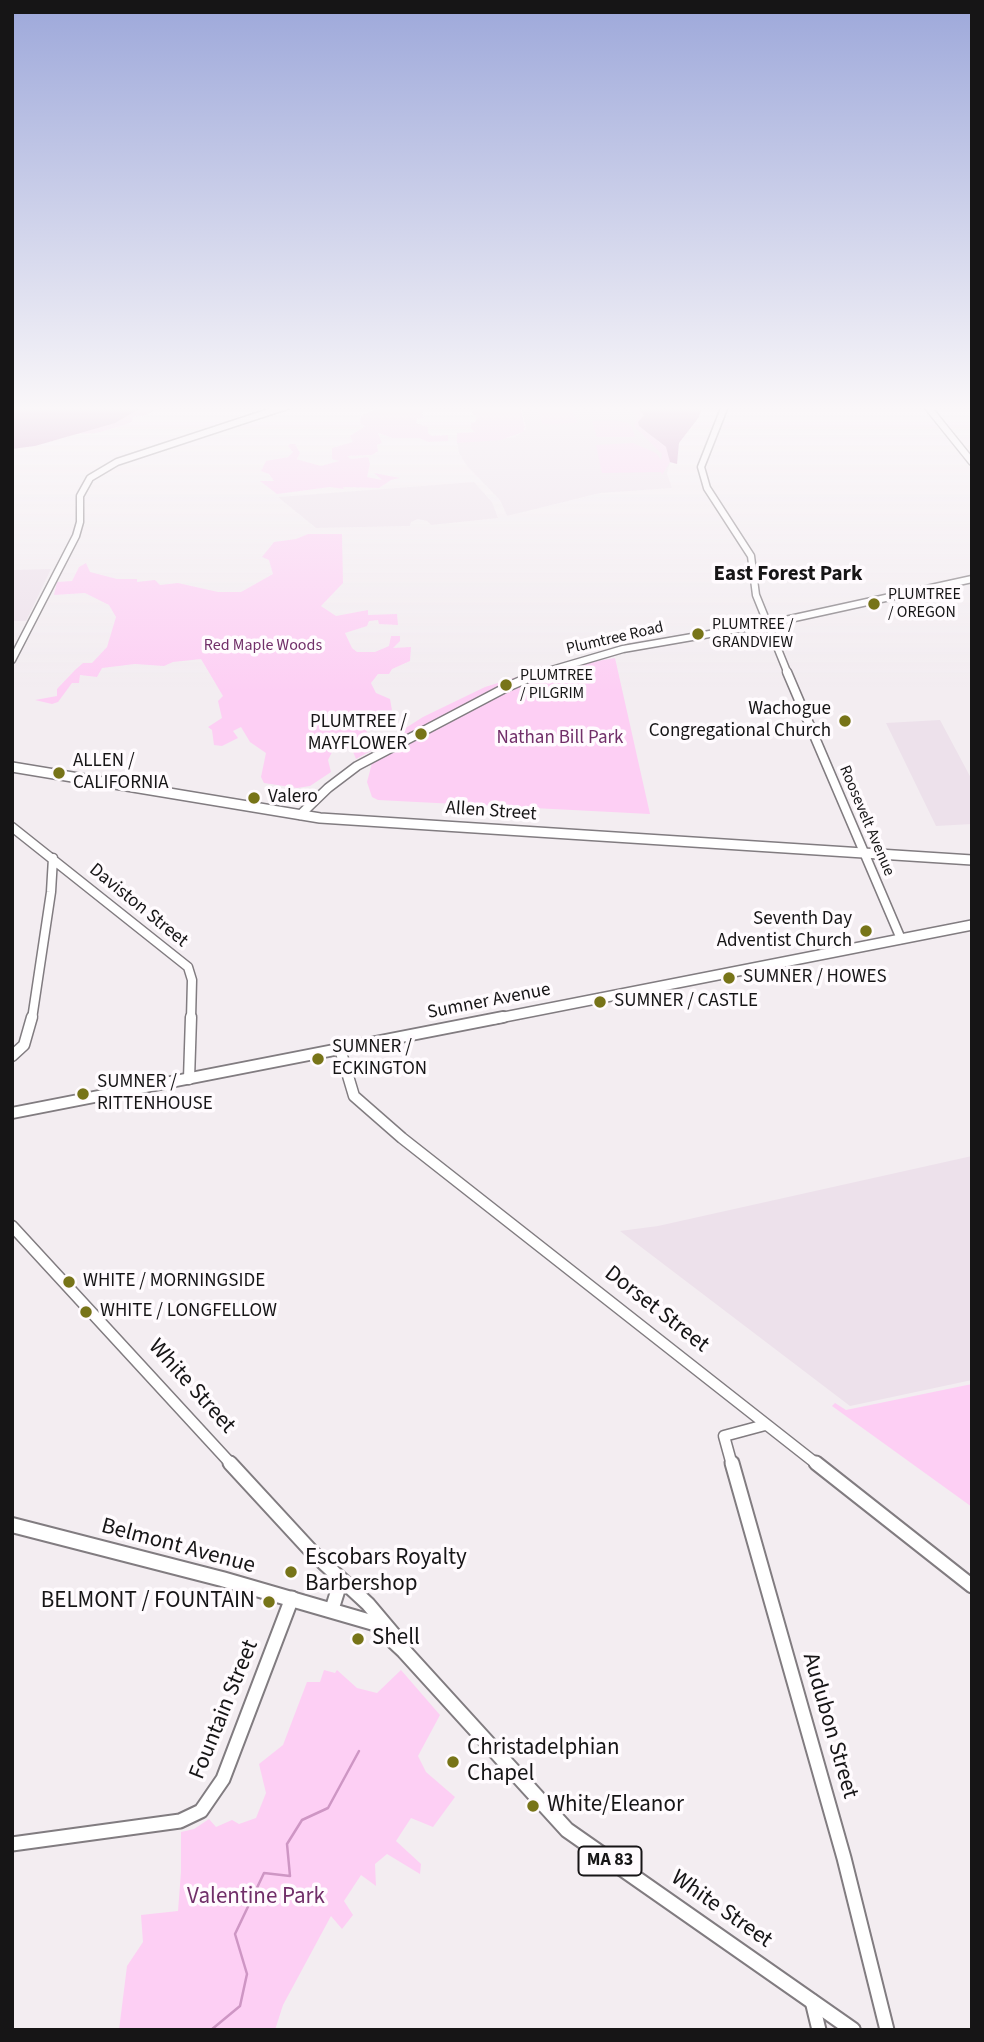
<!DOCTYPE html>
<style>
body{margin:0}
#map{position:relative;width:984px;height:2042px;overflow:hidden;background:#f3edf1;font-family:"Source Sans 3",sans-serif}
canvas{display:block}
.frame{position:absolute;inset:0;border:14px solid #161516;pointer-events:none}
</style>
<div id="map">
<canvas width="984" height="2042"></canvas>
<div class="frame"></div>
</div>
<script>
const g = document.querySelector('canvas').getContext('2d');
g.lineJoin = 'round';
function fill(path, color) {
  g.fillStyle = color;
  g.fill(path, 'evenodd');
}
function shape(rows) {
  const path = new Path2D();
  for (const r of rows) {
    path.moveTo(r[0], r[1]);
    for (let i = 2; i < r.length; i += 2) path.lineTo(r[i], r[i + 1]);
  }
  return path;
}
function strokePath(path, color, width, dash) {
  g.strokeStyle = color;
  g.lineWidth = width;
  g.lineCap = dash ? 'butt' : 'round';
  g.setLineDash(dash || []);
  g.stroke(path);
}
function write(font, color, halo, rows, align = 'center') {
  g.font = font + ' "Source Sans 3",sans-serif';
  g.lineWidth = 7;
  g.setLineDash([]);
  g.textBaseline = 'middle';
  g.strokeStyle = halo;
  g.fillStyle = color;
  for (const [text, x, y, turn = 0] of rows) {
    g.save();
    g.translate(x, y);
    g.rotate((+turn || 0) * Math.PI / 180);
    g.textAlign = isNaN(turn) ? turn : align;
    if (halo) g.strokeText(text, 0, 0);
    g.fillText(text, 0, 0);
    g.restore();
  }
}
fill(shape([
 [521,406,634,406,668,457,670,464,667,473,672,488,600,493,507,516,500,500,467,466,459,453,457,443,515,437,526,429],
 [474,482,492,502,498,518,431,525,427,521,418,519,411,522,410,526,316,528,278,497],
 [51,569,26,621,12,621,12,570],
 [940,720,972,780,972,824,936,826,886,723],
 [972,1156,972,1380,850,1406,620,1231,658,1226]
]), '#ede1eb');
fill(shape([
 [144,406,177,406,154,410,144,416,133,417,132,422,121,426,96,433,71,434,115,422],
 [381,406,427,406,422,413,425,419,417,418,416,423,428,427,428,433,432,436,448,435,448,441,428,442,419,438,393,438,378,433,382,443,377,445,378,451,372,455,347,456,351,459,368,457,370,464,367,477,382,480,374,473,400,478,391,480,379,488,343,487,344,489,330,487,277,494,260,481,274,481,269,474,261,471,266,461,288,457,293,452,288,446,290,444,295,444,300,453,297,459,303,461,321,466,339,461,332,459,332,448,353,442,350,436,365,426,360,423,361,416],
 [477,406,520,406,525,427,523,432,501,440,457,443,457,433,475,432,471,429,471,423,475,422,477,416,472,414,473,410,480,410,480,407],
 [537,406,572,406,577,423,542,424],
 [627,406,634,406,643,412,644,415,639,426,668,449,670,462,662,475,661,472,602,473,596,445,633,443,656,453,661,460,662,454,634,426,638,416],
 [614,420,628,423,632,427,635,437,597,437,592,421],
 [308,534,342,534,343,583,321,606,336,616,368,610,368,615,397,614,398,625,379,624,378,620,369,621,367,626,345,633,352,648,357,652,375,652,389,646,391,636,400,636,400,641,393,648,411,647,410,661,392,669,389,674,378,674,371,683,376,693,390,699,393,716,376,718,368,723,365,729,371,738,382,743,423,717,485,687,533,672,615,658,650,814,378,800,372,797,367,782,376,748,356,759,352,749,335,746,328,760,331,772,310,786,297,788,264,783,261,777,266,753,250,742,241,727,233,731,238,738,222,746,214,745,212,730,208,727,222,718,218,701,223,696,201,659,173,662,164,666,135,664,102,668,97,677,80,675,79,683,72,683,58,702,52,704,35,700,57,696,57,689,75,670,83,663,92,663,107,647,116,617,109,605,85,593,54,595,57,582,72,581,79,567,86,563,90,572,117,579,137,579,137,582,155,580,160,585,178,583,218,592,241,592,273,574,269,560,262,557,274,542,296,539],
 [972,1384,972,1507,832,1406,835,1403,846,1410],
 [324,1670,335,1673,337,1670,357,1688,377,1693,401,1670,440,1715,418,1756,426,1772,455,1797,433,1827,411,1818,396,1841,421,1864,420,1874,387,1854,375,1864,376,1886,361,1875,344,1901,353,1915,342,1929,331,1916,283,2005,275,2030,119,2030,127,1966,143,1942,141,1915,178,1911,181,1872,181,1832,194,1829,209,1819,216,1827,232,1820,239,1824,256,1818,266,1793,259,1764,283,1745,307,1682,320,1682]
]), '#fdcff4');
fill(shape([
 [12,406,144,406,115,423,35,446,12,449],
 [634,406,702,406,699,417,679,443,677,464,670,462,666,447,639,426,638,422,644,415]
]), '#ce96c4');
strokePath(shape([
 [211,2030,240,2006,247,1974,235,1934,264,1873,290,1876,287,1844,302,1820,328,1808,359,1751]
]), '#ce96c4', 2.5);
const secondaryFar3 = shape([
 [725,406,701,467,707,488,751,556,756,595,788,674],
 [927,406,972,462],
 [538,674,623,649,767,624,972,579]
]);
const secondaryFar2 = shape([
 [787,672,901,939],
 [300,815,328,788,357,766,507,687,542,672],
 [12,827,188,967,192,980,191,1019],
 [32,1019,51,892,53,858]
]);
const secondaryFar1 = shape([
 [340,1049,354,1096,402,1138,818,1465],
 [12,1056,24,1045,32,1017],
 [189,1079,191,1017],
 [12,1226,232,1465],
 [732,1465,724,1436,765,1425]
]);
const secondary = shape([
 [230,1463,313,1553,368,1604,395,1636],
 [732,1463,844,1858,887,2030],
 [816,1463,972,1586],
 [332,1609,338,1590,337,1578],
 [12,1844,180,1821,201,1811,223,1779,292,1598],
 [812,2001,819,2030]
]);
const primaryFar3 = shape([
 [12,660,76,536,80,522,80,496,90,478,117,462,287,406]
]);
const primaryFar2 = shape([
 [12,767,320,818,972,860],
 [494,1019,972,925]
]);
const primaryFar1 = shape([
 [12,1113,503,1017]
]);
const primary = shape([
 [12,1525,222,1579,374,1623,404,1651,567,1830,853,2030]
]);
strokePath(secondaryFar3, '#817c80', 9);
strokePath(secondaryFar2, '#817c80', 11);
strokePath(secondaryFar1, '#817c80', 13);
strokePath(secondary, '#817c80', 17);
strokePath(primaryFar3, '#817c80', 9);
strokePath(primaryFar2, '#817c80', 12);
strokePath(primaryFar1, '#817c80', 14);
strokePath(primary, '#817c80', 18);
strokePath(secondaryFar3, '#fff', 6);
strokePath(secondaryFar2, '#fff', 8);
strokePath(secondaryFar1, '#fff', 10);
strokePath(secondary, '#fff', 13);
strokePath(primaryFar3, '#fff', 6);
strokePath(primaryFar2, '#fff', 9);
strokePath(primaryFar1, '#fff', 10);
strokePath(primary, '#fff', 14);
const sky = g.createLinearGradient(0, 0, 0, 692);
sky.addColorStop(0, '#9da8da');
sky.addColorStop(0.59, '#faf7f9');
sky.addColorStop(1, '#faf7f900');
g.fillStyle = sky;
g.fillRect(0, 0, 984, 692);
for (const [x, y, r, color] of [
 [874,604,7,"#777418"],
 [698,634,7,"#777418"],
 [506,685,7,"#777418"],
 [845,721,7,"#777418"],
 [421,734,7,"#777418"],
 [59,773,7,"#777418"],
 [254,798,7,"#777418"],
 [866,931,7,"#777418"],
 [729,978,7,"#777418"],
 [600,1002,7,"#777418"],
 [318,1059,7,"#777418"],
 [83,1094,7,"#777418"],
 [69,1282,7,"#777418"],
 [86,1312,7,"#777418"],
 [291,1572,7,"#777418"],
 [269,1602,7,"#777418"],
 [358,1639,7,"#777418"],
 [453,1762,7,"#777418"],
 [533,1806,7,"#777418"]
]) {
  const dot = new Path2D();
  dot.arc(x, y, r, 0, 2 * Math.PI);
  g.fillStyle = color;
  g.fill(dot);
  strokePath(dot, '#fffbfe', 2.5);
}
write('16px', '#161516', '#fffbfe', [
 ["PLUMTREE",888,595],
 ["/ OREGON",888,613],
 ["PLUMTREE /",712,625],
 ["GRANDVIEW",712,643],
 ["PLUMTREE",520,676],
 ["/ PILGRIM",520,694]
], 'left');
write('16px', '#161516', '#fffbfe', [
 ["Plumtree Road",615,639,-13],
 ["Roosevelt Avenue",866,821,67]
]);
write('16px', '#712f69', '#fffbfe', [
 ["Red Maple Woods",263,646]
]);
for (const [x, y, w] of [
 [610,1861,63]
]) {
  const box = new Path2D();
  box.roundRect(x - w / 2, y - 14.5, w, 29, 5);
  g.fillStyle = '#fffbfe';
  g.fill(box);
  strokePath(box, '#161516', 2);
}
write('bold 18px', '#161516', null, [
 ["MA 83",610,1861]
]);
write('19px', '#161516', '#fffbfe', [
 ["Wachogue",831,710,"right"],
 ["Congregational Church",831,732,"right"],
 ["PLUMTREE /",407,723,"right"],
 ["MAYFLOWER",407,745,"right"],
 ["ALLEN /",73,762],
 ["CALIFORNIA",73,784],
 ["Valero",268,798],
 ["Seventh Day",852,920,"right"],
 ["Adventist Church",852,942,"right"],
 ["SUMNER / HOWES",743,978],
 ["SUMNER / CASTLE",614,1002],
 ["SUMNER /",332,1048],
 ["ECKINGTON",332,1070],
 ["SUMNER /",97,1083],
 ["RITTENHOUSE",97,1105],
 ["WHITE / MORNINGSIDE",83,1282],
 ["WHITE / LONGFELLOW",100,1312]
], 'left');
write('19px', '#712f69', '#fffbfe', [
 ["Nathan Bill Park",560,739]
]);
write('19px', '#161516', '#fffbfe', [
 ["Allen Street",491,812,4],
 ["Daviston Street",138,906,39],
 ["Sumner Avenue",489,1002,-11]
]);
write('bold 21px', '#161516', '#fffbfe', [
 ["East Forest Park",788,575]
]);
write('23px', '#161516', '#fffbfe', [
 ["Dorset Street",656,1310,38],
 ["White Street",191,1387,48],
 ["Belmont Avenue",178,1547,15],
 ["Fountain Street",225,1710,-68],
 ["Audubon Street",829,1726,74],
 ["White Street",721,1910,35]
]);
write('23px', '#161516', '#fffbfe', [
 ["Escobars Royalty",305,1559],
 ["Barbershop",305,1585],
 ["BELMONT / FOUNTAIN",255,1602,"right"],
 ["Shell",372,1639],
 ["Christadelphian",467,1749],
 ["Chapel",467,1775],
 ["White/Eleanor",547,1806]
], 'left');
write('23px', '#712f69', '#fffbfe', [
 ["Valentine Park",256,1898]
]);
</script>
